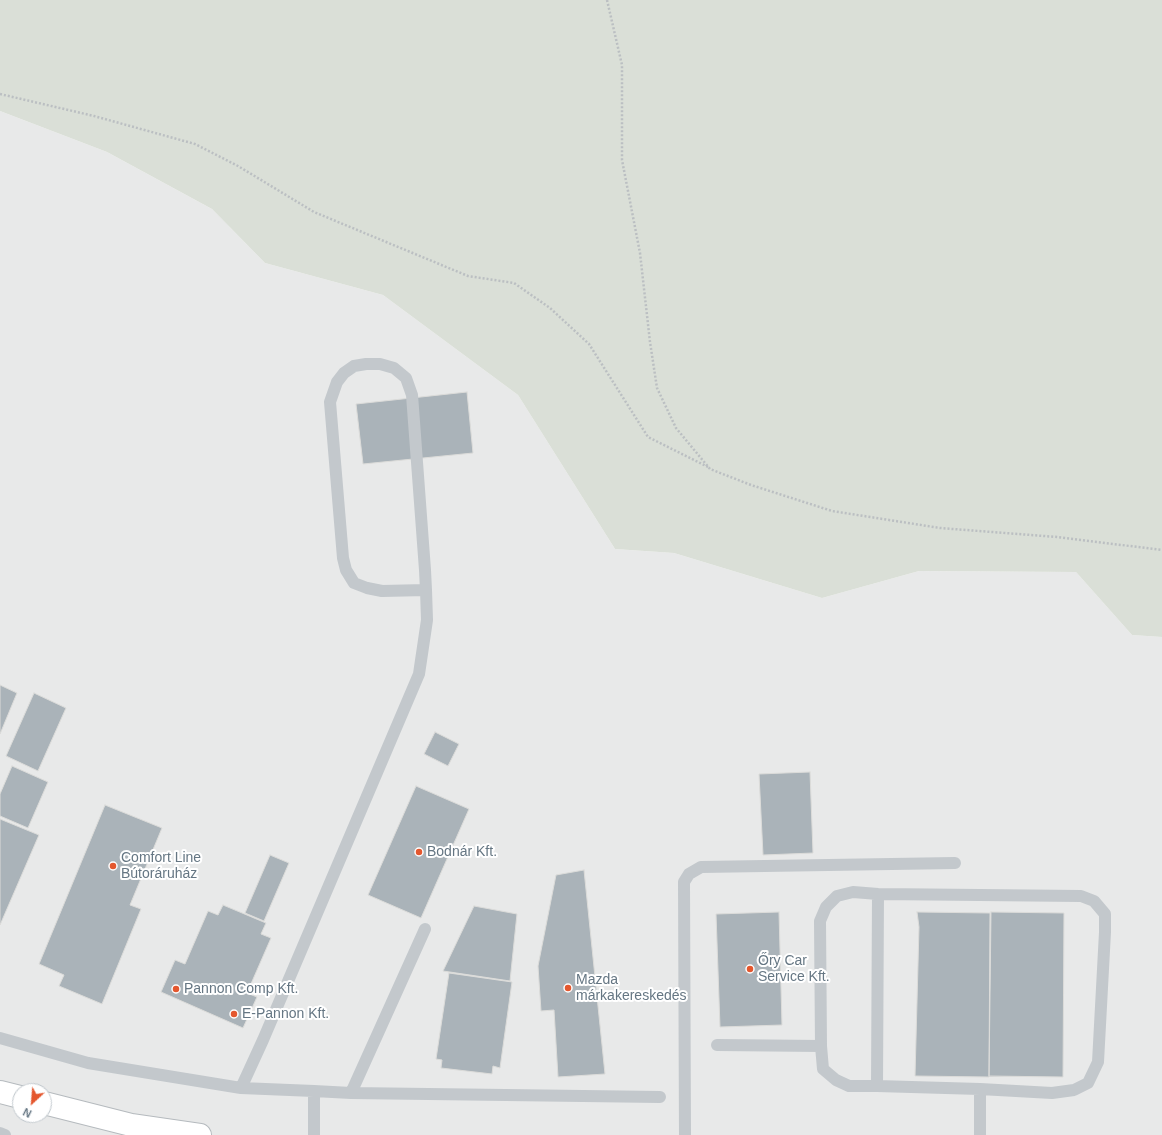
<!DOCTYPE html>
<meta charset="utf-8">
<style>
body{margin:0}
#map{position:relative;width:1162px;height:1135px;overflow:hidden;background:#fafaf8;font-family:Arial,sans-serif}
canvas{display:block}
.north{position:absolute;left:12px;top:1083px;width:40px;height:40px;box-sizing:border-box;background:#fff;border:1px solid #c1c8cd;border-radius:50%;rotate:206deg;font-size:11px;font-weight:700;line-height:16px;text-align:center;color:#657683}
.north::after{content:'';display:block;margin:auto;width:14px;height:18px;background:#e4572e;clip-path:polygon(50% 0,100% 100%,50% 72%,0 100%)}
</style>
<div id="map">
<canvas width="1162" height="1135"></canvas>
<div class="north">N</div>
</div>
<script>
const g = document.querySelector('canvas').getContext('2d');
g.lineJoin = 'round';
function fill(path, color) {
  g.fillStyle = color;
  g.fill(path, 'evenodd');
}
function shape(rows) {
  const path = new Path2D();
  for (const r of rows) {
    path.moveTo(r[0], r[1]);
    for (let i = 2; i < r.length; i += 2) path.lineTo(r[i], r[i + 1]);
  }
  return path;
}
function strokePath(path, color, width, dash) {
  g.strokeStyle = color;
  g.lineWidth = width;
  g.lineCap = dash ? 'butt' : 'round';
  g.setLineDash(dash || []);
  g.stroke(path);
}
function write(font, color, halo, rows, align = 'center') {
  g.font = font + ' Arial,sans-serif';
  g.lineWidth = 4;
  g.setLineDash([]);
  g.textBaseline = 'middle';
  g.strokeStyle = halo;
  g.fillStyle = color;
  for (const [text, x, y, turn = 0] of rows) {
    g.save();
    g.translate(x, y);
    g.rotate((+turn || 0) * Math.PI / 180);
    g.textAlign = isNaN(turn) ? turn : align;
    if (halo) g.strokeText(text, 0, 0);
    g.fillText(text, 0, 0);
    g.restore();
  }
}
fill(shape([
 [0,111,107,152,212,209,265,263,383,295,518,395,615,549,674,553,822,598,919,571,1076,572,1132,635,1162,637,1162,1135,0,1135],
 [20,1091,44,1091,44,1115,20,1115]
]), '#e8e9e9');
fill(shape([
 [0,0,1162,0,1162,637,1132,635,1076,572,919,571,822,598,674,553,615,549,518,395,383,295,265,263,212,209,107,152,0,111]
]), '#dadfd7');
const building = shape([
 [467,392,473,453,363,464,356,404,467,392],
 [0,685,17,693,0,734,0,685],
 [34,693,66,708,38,771,6,756,34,693],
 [435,732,459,744,448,766,424,754,435,732],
 [12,766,48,782,28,828,0,816,0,794,12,766],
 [810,772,813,853,763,855,759,774,810,772],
 [416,786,469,809,421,918,368,895,416,786],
 [105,805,162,828,130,905,141,909,102,1004,59,986,64,975,39,964,105,805],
 [0,819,39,835,0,925,0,819],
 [270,855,289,863,264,921,245,913,270,855],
 [584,870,605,1074,558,1077,554,1010,541,1011,538,966,556,875,584,870],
 [223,905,266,923,261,934,271,938,247,993,257,997,243,1028,161,992,175,960,185,964,208,911,218,915,223,905],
 [474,906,517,914,510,981,443,971,474,906],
 [779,912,782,1025,720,1027,716,914,779,912],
 [917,912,990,913,989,1077,915,1076,919,927,917,912],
 [991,912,1064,913,1063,1077,989,1076,991,912],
 [449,973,512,982,500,1068,493,1066,492,1074,441,1068,442,1060,436,1059,449,973]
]);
fill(building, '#aab3b9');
strokePath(building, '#dcdcda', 1);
const primary = shape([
 [0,1092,20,1097],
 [44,1103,131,1125,200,1135]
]);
strokePath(primary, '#b5babe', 24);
strokePath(shape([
 [607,0,622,65,622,160,640,253,650,342,657,388,676,428,710,469,751,485,832,511,940,528,1057,537,1162,550],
 [0,94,94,116,195,144,238,166,314,212,468,276,514,283,550,308,589,344,648,437,708,467]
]), '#bbbfc2', 2.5, [2, 2]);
strokePath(shape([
 [878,894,877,1086,980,1089,980,1135],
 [0,1038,88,1063,241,1088,314,1091],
 [717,1045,821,1046],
 [877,1086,849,1086,836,1080,823,1069,821,1046,820,921,826,907,837,896,853,892,878,894,1081,896,1094,901,1105,914,1105,932,1098,1062,1088,1083,1074,1090,1052,1093,980,1089],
 [241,1088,263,1040,419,674,427,620,426,590,425,570,412,395,406,378,394,368,380,364,366,364,354,366,344,373,337,382,330,402,343,558,346,570,354,583,367,588,382,591,426,590],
 [351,1093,425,929],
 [0,1133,5,1135],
 [314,1135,314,1091,351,1093,660,1097],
 [685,1135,684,882,689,874,701,867,955,863]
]), '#c3c8cc', 12);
strokePath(primary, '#fff', 22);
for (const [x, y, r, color] of [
 [419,852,4,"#e4572e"],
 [113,866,4,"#e4572e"],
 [750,969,4,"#e4572e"],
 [568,988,4,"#e4572e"],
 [176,989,4,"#e4572e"],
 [234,1014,4,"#e4572e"]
]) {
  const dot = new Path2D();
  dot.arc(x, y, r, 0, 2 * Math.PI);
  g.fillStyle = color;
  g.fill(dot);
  strokePath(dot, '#fff', 1.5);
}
write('14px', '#657683', '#fff', [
 ["Bodnár Kft.",427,852],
 ["Comfort Line",121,858],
 ["Bútoráruház",121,874],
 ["Őry Car",758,961],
 ["Service Kft.",758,977],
 ["Mazda",576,980],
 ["márkakereskedés",576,996],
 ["Pannon Comp Kft.",184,989],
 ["E-Pannon Kft.",242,1014]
], 'left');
</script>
